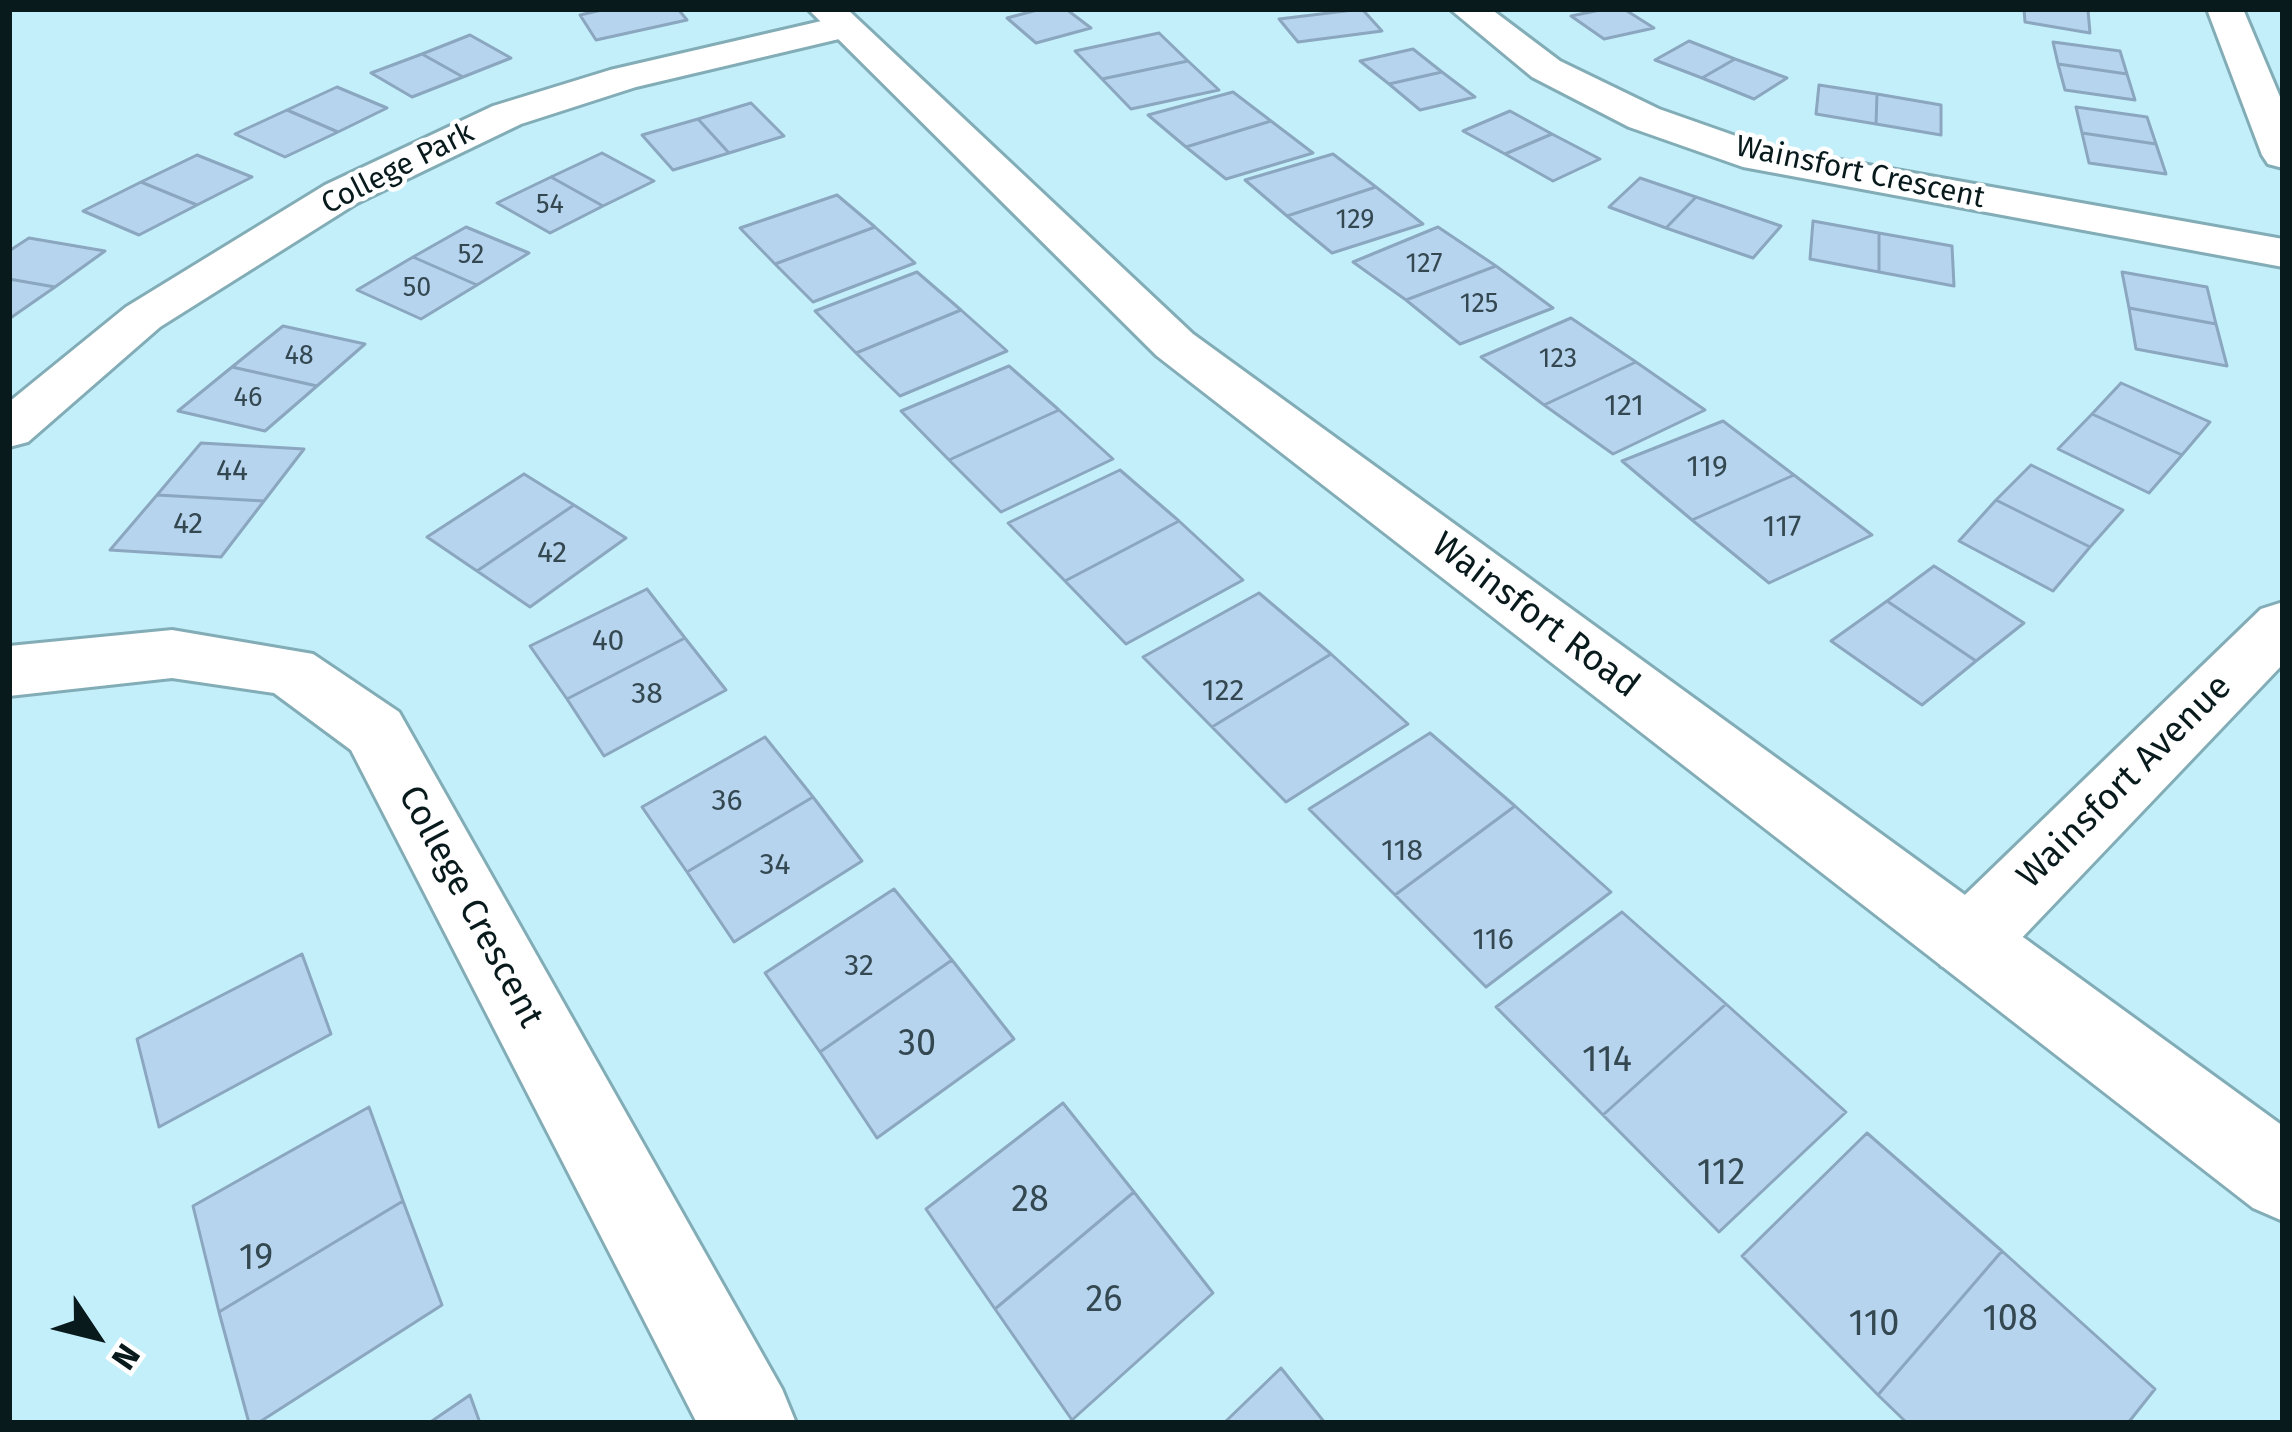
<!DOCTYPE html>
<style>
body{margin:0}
#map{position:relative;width:2292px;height:1432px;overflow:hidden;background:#c3effa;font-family:"Fira Sans",sans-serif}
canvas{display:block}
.frame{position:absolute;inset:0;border:12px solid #091a1d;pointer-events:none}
.north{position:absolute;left:36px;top:1276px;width:120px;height:120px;-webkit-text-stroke:9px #fff;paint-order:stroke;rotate:125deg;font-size:33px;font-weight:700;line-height:48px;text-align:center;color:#091a1d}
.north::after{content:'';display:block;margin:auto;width:42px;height:54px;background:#091a1d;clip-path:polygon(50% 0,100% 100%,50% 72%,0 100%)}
</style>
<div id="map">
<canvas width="2292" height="1432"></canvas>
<div class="frame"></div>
<div class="north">N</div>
</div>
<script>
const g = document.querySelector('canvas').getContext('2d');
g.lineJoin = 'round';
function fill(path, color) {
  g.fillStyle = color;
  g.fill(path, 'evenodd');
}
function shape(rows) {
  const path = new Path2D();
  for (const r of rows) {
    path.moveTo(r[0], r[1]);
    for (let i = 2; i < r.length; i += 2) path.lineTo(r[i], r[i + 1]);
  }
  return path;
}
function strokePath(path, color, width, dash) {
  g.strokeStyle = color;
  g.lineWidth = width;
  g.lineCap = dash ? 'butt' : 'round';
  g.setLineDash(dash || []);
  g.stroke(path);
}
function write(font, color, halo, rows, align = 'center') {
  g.font = font + ' "Fira Sans",sans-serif';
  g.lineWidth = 9;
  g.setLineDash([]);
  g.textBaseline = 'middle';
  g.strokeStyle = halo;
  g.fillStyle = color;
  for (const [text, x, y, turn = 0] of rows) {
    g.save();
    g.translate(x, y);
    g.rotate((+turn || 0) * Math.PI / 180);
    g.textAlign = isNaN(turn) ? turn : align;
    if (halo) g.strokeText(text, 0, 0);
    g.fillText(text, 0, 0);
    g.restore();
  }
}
const building = shape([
 [606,9,678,9,687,20,596,40,580,15,606,9],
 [1041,9,1066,9,1091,28,1036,43,1007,18,1041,9],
 [1362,9,1382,31,1298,42,1279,19,1362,9],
 [1605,9,1624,9,1654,28,1604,39,1571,16,1605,9],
 [2024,9,2088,10,2090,33,2025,22,2024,9],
 [1159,33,1188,61,1102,79,1075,51,1159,33],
 [470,35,511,58,463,77,422,54,470,35],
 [1689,41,1735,59,1702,78,1655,60,1689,41],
 [2053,42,2120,51,2127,74,2058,64,2053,42],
 [1413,49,1442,72,1389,84,1360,61,1413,49],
 [422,54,463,77,412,97,371,73,422,54],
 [1735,59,1787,78,1754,99,1702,78,1735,59],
 [1188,61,1219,90,1131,109,1102,79,1188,61],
 [2058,64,2127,74,2135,100,2065,90,2058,64],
 [1442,72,1475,97,1420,110,1389,84,1442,72],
 [1819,85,1877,94,1876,124,1816,114,1819,85],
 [337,87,387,108,338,132,287,110,337,87],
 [1233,92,1271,121,1186,147,1148,115,1233,92],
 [1877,94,1941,105,1941,135,1876,124,1877,94],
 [751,103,784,136,729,153,698,119,751,103],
 [2076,107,2147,117,2156,144,2082,133,2076,107],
 [287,110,338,132,285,157,235,134,287,110],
 [1510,111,1552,134,1505,154,1463,131,1510,111],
 [698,119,729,153,673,170,642,135,698,119],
 [1271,121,1313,153,1226,179,1186,147,1271,121],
 [2082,133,2156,144,2166,174,2089,163,2082,133],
 [1552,134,1600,159,1553,181,1505,154,1552,134],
 [602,153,654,181,603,206,551,177,602,153],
 [1333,154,1376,187,1287,216,1245,180,1333,154],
 [197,155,252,177,197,205,141,182,197,155],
 [551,177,603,206,550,233,497,203,551,177],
 [1640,178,1696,197,1666,228,1609,207,1640,178],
 [141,182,197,205,139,235,83,211,141,182],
 [1376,187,1423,224,1332,253,1287,216,1376,187],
 [837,195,875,227,775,264,740,228,837,195],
 [1696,197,1781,226,1753,258,1666,228,1696,197],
 [1813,221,1879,233,1879,272,1810,259,1813,221],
 [466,227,529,253,477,285,413,257,466,227],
 [875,227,915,263,813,302,775,264,875,227],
 [1438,227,1496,266,1406,300,1353,262,1438,227],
 [1879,233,1952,246,1954,286,1879,272,1879,233],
 [29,238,105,251,55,287,9,279,9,251,29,238],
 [413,257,477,285,421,319,357,290,413,257],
 [1496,266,1553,308,1460,344,1406,300,1496,266],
 [917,272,961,310,856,353,815,311,917,272],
 [2122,272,2207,287,2216,324,2129,308,2122,272],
 [9,279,55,287,9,319,9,279],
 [2129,308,2216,324,2227,366,2136,349,2129,308],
 [961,310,1007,351,900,396,856,353,961,310],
 [1571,318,1636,362,1544,405,1481,357,1571,318],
 [283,326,365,344,317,386,232,367,283,326],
 [1636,362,1705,410,1613,454,1544,405,1636,362],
 [1009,366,1059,410,949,460,901,411,1009,366],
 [232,367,317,386,265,431,178,411,232,367],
 [2121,383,2210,422,2182,455,2092,414,2121,383],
 [1059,410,1113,459,1001,512,949,460,1059,410],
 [2092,414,2182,455,2149,493,2058,449,2092,414],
 [1723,421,1794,475,1692,520,1622,461,1723,421],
 [201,443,304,449,264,501,157,495,201,443],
 [2031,465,2123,510,2090,547,1996,500,2031,465],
 [1120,470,1179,521,1065,581,1008,523,1120,470],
 [524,474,574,505,477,571,427,537,524,474],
 [1794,475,1872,535,1769,583,1692,520,1794,475],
 [157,495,264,501,221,557,110,550,157,495],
 [1996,500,2090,547,2053,591,1959,541,1996,500],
 [574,505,626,538,530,607,477,571,574,505],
 [1179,521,1243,580,1126,644,1065,581,1179,521],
 [1934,566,2024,623,1976,661,1887,601,1934,566],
 [647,589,685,638,567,699,530,646,647,589],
 [1259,593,1331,654,1212,727,1143,657,1259,593],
 [1887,601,1976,661,1922,705,1831,641,1887,601],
 [685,638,726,690,604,756,567,699,685,638],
 [1331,654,1408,724,1286,802,1212,727,1331,654],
 [1430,733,1515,806,1395,895,1309,809,1430,733],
 [765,737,813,797,687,872,642,807,765,737],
 [813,797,862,861,734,942,687,872,813,797],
 [1515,806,1611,892,1486,987,1395,895,1515,806],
 [894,889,952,960,820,1052,765,973,894,889],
 [1622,912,1726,1004,1603,1115,1496,1007,1622,912],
 [302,954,331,1034,159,1127,137,1039,302,954],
 [952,960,1014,1039,877,1138,820,1052,952,960],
 [1726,1004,1846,1112,1719,1232,1603,1115,1726,1004],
 [1063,1103,1134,1192,995,1309,926,1209,1063,1103],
 [369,1107,403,1201,219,1312,193,1206,369,1107],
 [1867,1133,2002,1251,1878,1395,1742,1256,1867,1133],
 [1134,1192,1213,1293,1072,1420,995,1309,1134,1192],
 [403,1201,442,1305,258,1423,249,1423,219,1312,403,1201],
 [2002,1251,2155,1389,2128,1423,1907,1423,1878,1395,2002,1251],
 [1281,1368,1325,1423,1224,1423,1281,1368],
 [470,1395,480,1423,429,1423,470,1395]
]);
fill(building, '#b7d4ee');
strokePath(building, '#8ba6bf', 3);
const street = shape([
 [1450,9,1491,9,1560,61,1659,109,1767,147,2283,239,2283,267,1743,167,1629,127,1532,77,1450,9],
 [2207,9,2243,9,2283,104,2283,168,2268,164,2262,155,2207,9],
 [843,16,856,19,862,27,856,35,636,87,521,124,357,203,160,327,28,442,9,447,9,402,126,307,325,185,493,106,610,70,843,16],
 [2283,602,2283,664,1995,966,1968,976,1941,966,1930,942,1941,918,2261,609,2283,602],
 [172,630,313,654,399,712,782,1389,796,1423,697,1423,351,750,274,693,172,678,9,696,9,646,172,630]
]);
const secondary = shape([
 [808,9,847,9,1193,334,2283,1126,2283,1221,2253,1208,1157,356,808,9]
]);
strokePath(street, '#82acb6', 6);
strokePath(secondary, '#82acb6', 6);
fill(street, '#fff');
fill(secondary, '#fff');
write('27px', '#344851', null, [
 ["54",550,205],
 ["129",1355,220],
 ["52",471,255],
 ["127",1424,264],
 ["50",417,288],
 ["125",1479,304],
 ["48",299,356],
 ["123",1558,359],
 ["46",248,398]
]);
write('30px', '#091a1d', '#fff', [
 ["College Park",398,169,-27],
 ["Wainsfort Crescent",1860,173,12]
]);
write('30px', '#344851', null, [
 ["121",1624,407],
 ["119",1707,468],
 ["44",232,472],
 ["42",188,525],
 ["117",1782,528],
 ["42",552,554],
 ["40",608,642],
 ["122",1223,692],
 ["38",647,695],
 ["36",727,802],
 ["118",1402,852],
 ["34",775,866],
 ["116",1493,941],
 ["32",859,967]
]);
write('36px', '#091a1d', '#fff', [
 ["Wainsfort Road",1535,616,37],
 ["Wainsfort Avenue",2125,782,-45],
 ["College Crescent",470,907,62]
]);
write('36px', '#344851', null, [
 ["30",917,1045],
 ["114",1607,1061],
 ["112",1721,1174],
 ["28",1030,1201],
 ["19",256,1259],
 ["26",1104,1301],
 ["108",2010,1320],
 ["110",1874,1325]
]);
</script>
